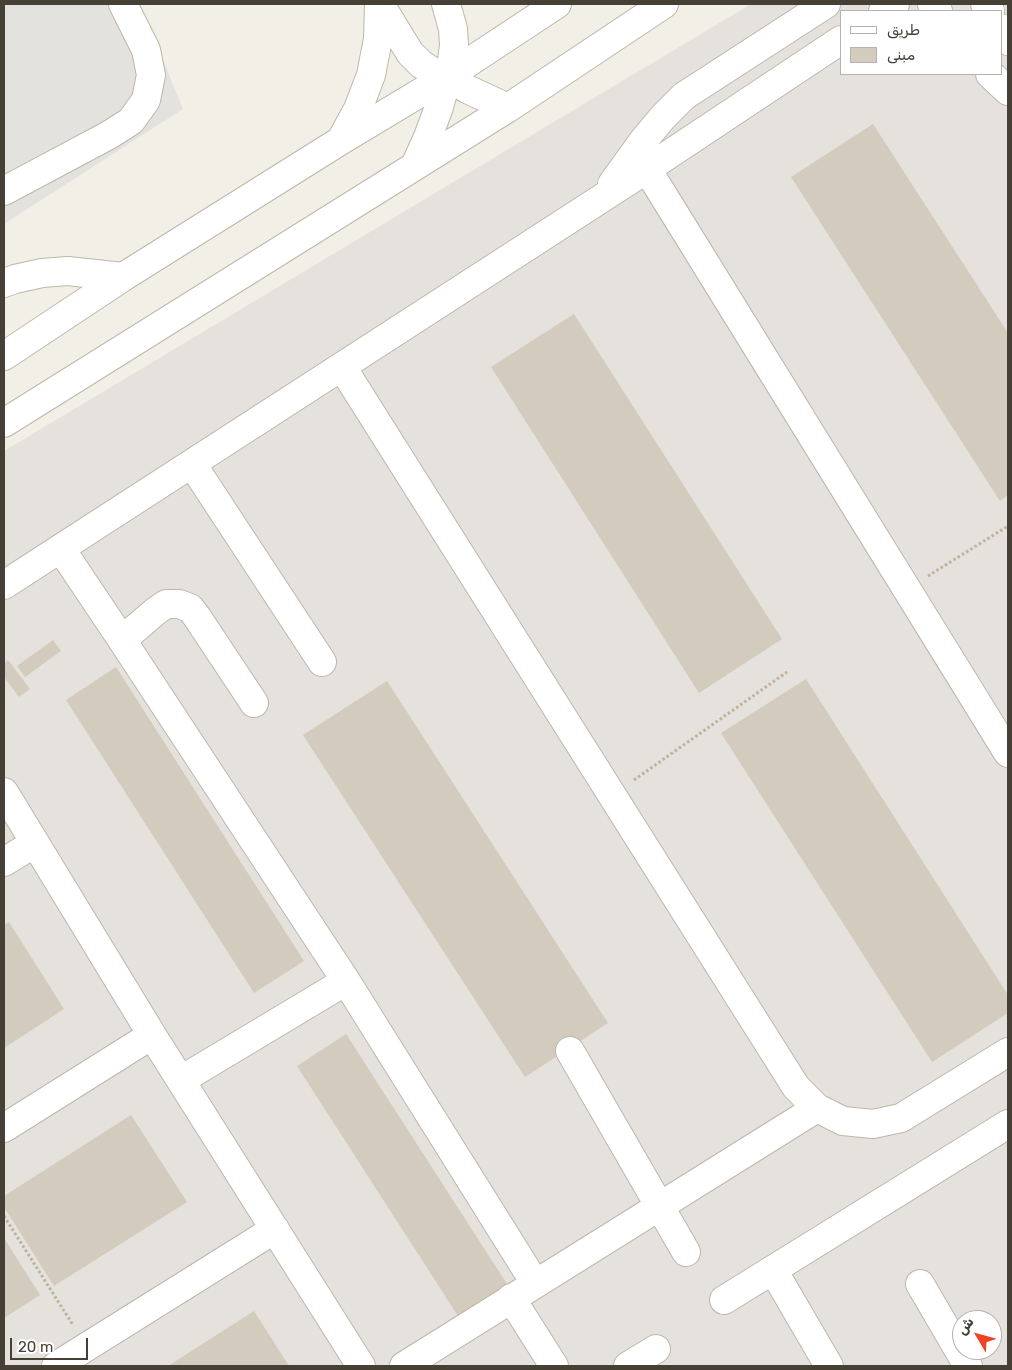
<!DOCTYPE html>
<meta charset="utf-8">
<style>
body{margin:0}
#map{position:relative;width:1012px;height:1370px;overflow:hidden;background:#f2efe7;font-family:Rubik,"Noto Sans Arabic",sans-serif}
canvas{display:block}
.frame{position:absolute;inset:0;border:5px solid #453f36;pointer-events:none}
.legend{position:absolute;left:840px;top:10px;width:162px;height:65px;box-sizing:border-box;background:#fff;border:1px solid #b5b2af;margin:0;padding:6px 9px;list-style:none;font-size:15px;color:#453f36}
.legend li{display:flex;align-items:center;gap:10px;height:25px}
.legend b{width:25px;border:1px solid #b5b2af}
.north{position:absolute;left:952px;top:1310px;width:50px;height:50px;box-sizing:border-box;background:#fff;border:1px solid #b5b2af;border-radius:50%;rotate:307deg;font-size:14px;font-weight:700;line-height:20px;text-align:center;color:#453f36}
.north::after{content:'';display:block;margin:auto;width:18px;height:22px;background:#eb4525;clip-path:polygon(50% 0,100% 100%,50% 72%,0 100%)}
.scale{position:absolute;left:10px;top:1338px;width:78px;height:22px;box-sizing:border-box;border:2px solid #453f36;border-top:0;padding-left:6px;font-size:15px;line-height:18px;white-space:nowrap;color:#453f36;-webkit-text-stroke:4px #fff;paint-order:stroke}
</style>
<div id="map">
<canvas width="1012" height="1370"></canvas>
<div class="frame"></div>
<ul class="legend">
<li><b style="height:6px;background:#fff"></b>طريق</li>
<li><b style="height:14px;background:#d3cbbd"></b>مبنى</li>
</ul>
<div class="north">ش</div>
<div class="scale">20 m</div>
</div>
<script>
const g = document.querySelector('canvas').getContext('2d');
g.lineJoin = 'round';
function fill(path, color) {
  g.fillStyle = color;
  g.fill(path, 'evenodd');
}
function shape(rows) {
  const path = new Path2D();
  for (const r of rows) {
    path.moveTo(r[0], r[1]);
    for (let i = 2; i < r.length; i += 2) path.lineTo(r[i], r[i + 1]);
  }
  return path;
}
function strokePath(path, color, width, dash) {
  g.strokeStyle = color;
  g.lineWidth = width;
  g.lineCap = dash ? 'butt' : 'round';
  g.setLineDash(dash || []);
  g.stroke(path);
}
fill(shape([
 [751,4,1008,4,1008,1366,4,1366,4,451],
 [841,11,1001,11,1001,74,841,74],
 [962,1320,992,1320,992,1350,962,1350]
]), '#e5e1dc');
fill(shape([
 [4,4,140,4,183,109,4,224]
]), '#e4e2df');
fill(shape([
 [873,124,1008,333,1008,495,1000,501,791,177],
 [574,314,782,639,699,693,491,367],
 [53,640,61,651,25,677,17,666],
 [8,660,30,689,19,697,4,677,4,664],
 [116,667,304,961,254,993,66,700],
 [806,679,1008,995,1008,1013,932,1062,721,733],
 [387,681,608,1023,525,1077,303,735],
 [9,922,64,1009,4,1048,4,925],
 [346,1034,507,1284,458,1316,297,1066],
 [131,1115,187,1202,54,1286,4,1207,4,1196],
 [4,1238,40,1295,4,1318],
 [254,1311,289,1366,168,1366]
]), '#d3cbbd');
const minor = shape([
 [380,4,410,53,421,64,433,72,448,76,467,89,508,108],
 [932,4,938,11],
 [985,4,990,11],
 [883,11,895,4],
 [1001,28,1008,41],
 [990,74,1008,91],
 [341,140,358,109,371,75,378,39,379,4],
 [415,166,428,137,439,107,452,61,454,45,453,29,446,4],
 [647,169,1008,753],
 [612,184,643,141,663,117,684,96,826,4],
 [4,191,109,135,131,121,146,100,151,75,146,50,123,4],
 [4,283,15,279,42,273,68,271,123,277],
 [4,356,123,277,340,141,448,76,557,4],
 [342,367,796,1087,817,1108,843,1121,873,1124,901,1118,1008,1052],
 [4,423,508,108,664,4],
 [192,464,322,662],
 [61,549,122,640,346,981,535,1283],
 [4,585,647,169,841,40],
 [122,640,156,611,166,604,179,604,190,608,197,617,254,703],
 [4,792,152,1035,361,1366],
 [4,862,35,843],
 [570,1051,686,1252],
 [181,1080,346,981],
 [4,1128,152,1035],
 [773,1270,829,1366],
 [920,1284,968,1366],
 [511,1298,554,1366],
 [724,1300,1008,1124],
 [56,1366,275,1229],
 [404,1366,817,1108],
 [628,1366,656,1349]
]);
strokePath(minor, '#bdb7aa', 30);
strokePath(shape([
 [928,576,1008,526],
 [634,780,787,672],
 [4,1216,73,1325]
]), '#beb29c', 3, [2.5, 2.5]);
strokePath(minor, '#fff', 28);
</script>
